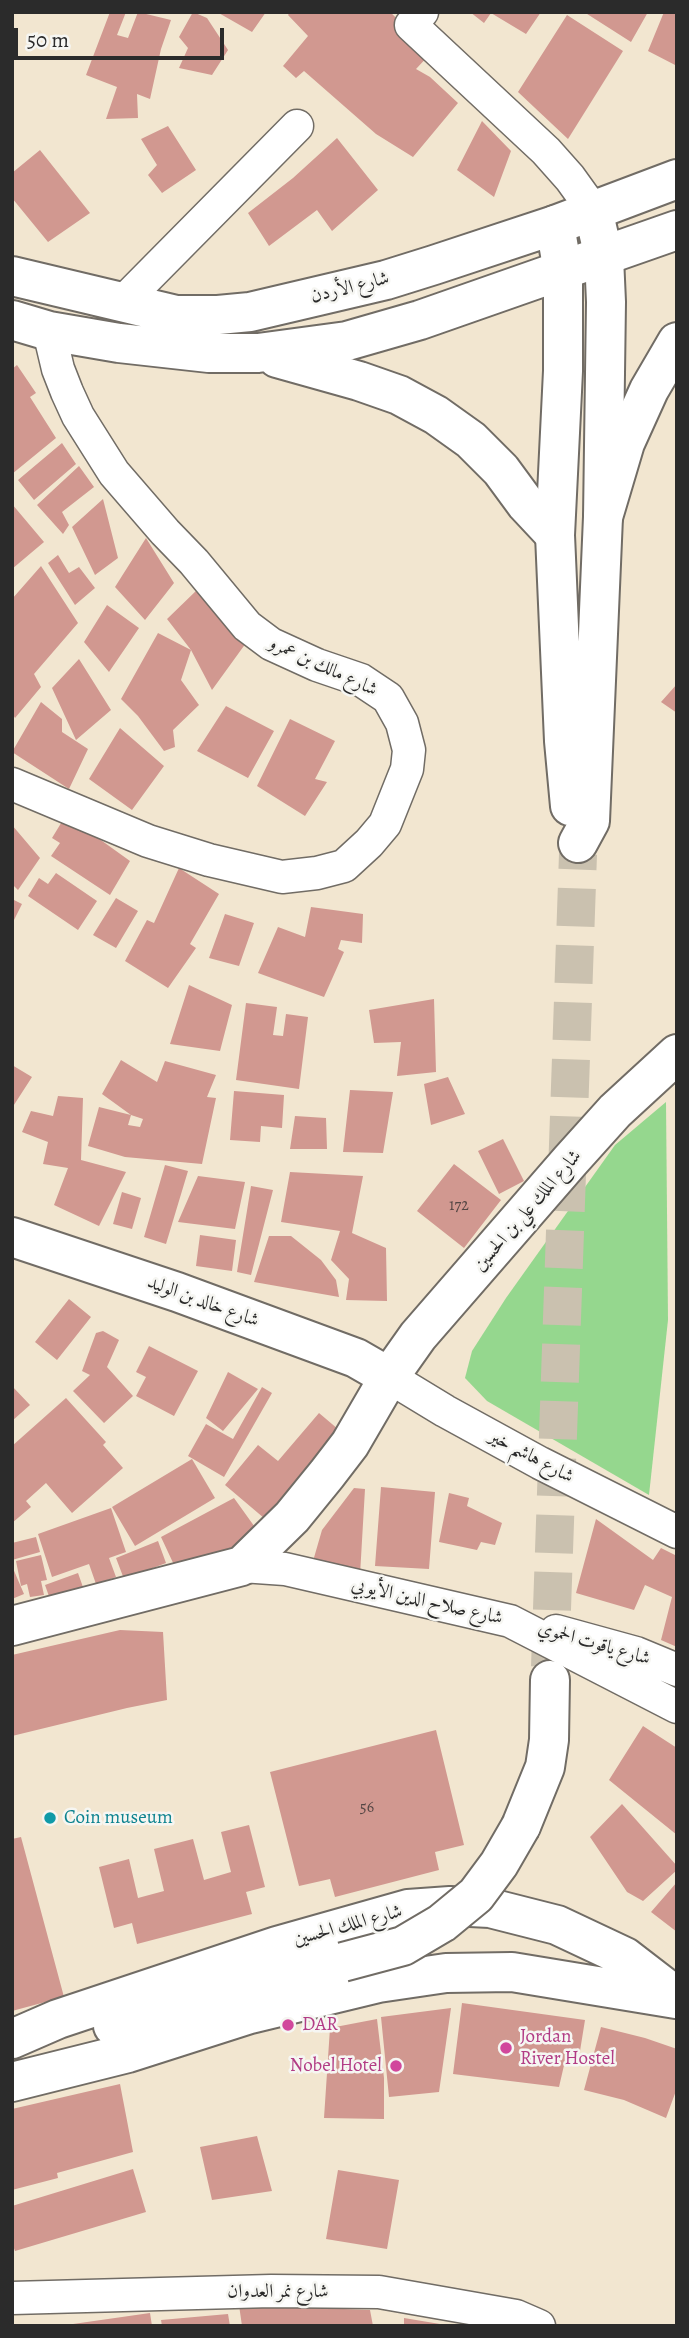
<!DOCTYPE html>
<meta charset="utf-8">
<style>
body{margin:0}
#map{position:relative;width:689px;height:2338px;overflow:hidden;background:#f2e6d0;font-family:Alegreya,serif}
canvas{display:block}
.frame{position:absolute;inset:0;border:14px solid #2b2b2b;pointer-events:none}
.scale{position:absolute;left:14px;top:28px;width:210px;height:32px;box-sizing:border-box;border:4px solid #2b2b2b;border-top:0;padding-left:9px;font-size:21px;line-height:24px;white-space:nowrap;color:#2b2b2b;-webkit-text-stroke:5px #f6f6f2;paint-order:stroke}
</style>
<div id="map">
<canvas width="689" height="2338"></canvas>
<div class="frame"></div>
<div class="scale">50 m</div>
</div>
<script>
const g = document.querySelector('canvas').getContext('2d');
g.lineJoin = 'round';
function fill(path, color) {
  g.fillStyle = color;
  g.fill(path, 'evenodd');
}
function shape(rows) {
  const path = new Path2D();
  for (const r of rows) {
    path.moveTo(r[0], r[1]);
    for (let i = 2; i < r.length; i += 2) path.lineTo(r[i], r[i + 1]);
  }
  return path;
}
function strokePath(path, color, width, dash) {
  g.strokeStyle = color;
  g.lineWidth = width;
  g.lineCap = dash ? 'butt' : 'round';
  g.setLineDash(dash || []);
  g.stroke(path);
}
function write(font, color, halo, rows, align = 'center') {
  g.font = font + ' Alegreya,Amiri,serif';
  g.lineWidth = 5;
  g.setLineDash([]);
  g.textBaseline = 'middle';
  g.strokeStyle = halo;
  g.fillStyle = color;
  for (const [text, x, y, turn = 0] of rows) {
    g.save();
    g.translate(x, y);
    g.rotate((+turn || 0) * Math.PI / 180);
    g.textAlign = isNaN(turn) ? turn : align;
    if (halo) g.strokeText(text, 0, 0);
    g.fillText(text, 0, 0);
    g.restore();
  }
}
fill(shape([
 [666,1102,668,1320,649,1495,487,1401,465,1378,472,1351,506,1298,615,1145]
]), '#95d78e');
fill(shape([
 [110,12,126,12,117,35,128,38,138,12,171,20,161,49,150,99,137,94,138,118,106,119,117,87,86,75],
 [193,12,207,18,228,50,212,75,179,68,188,48,179,37],
 [217,12,266,12,252,32],
 [290,12,390,12,432,52,416,69,430,77,458,103,413,157,376,134,304,71,296,78,283,66,308,36,288,15],
 [470,12,541,12,526,34,491,13,484,23],
 [584,12,648,12,631,42],
 [664,12,677,12,677,66,648,51],
 [567,15,623,51,568,139,518,92],
 [482,121,511,151,494,197,457,170],
 [168,126,196,170,162,193,148,175,157,165,141,139],
 [337,138,378,190,332,231,317,210,269,246,248,213,293,178],
 [40,150,90,213,48,242,12,198,12,173],
 [17,365,36,393,30,397,56,438,12,474,12,369],
 [62,443,76,464,34,500,18,480],
 [79,466,94,487,62,512,69,525,63,534,37,505],
 [103,499,118,558,95,575,72,527],
 [12,504,44,542,12,569],
 [146,538,174,583,145,620,115,587],
 [58,555,69,573,79,567,95,588,75,605,48,563],
 [41,566,78,623,34,674,41,687,15,718,12,713,12,599],
 [198,589,246,643,212,690,191,650,167,619],
 [107,605,139,628,109,672,84,642],
 [158,633,191,650,181,680,199,705,173,730,175,747,164,751,138,716,121,699],
 [79,659,111,710,76,740,52,688],
 [677,684,677,713,661,702],
 [41,702,62,719,62,732,88,749,69,789,12,752],
 [226,706,274,731,248,778,197,751],
 [290,719,335,741,315,779,327,782,305,816,257,786],
 [120,728,164,766,132,810,89,779],
 [66,815,130,861,110,895,51,856,60,843,52,838],
 [12,825,40,858,18,890,12,884],
 [179,868,219,894,190,944,196,948,168,988,125,961,147,920,154,923],
 [56,873,97,901,78,930,28,896,39,878,48,884],
 [116,898,138,911,116,948,93,935],
 [12,899,22,904,12,924],
 [311,907,363,914,362,943,341,940,338,949,344,952,324,997,258,973,278,927,305,937],
 [225,914,254,923,239,966,209,958],
 [189,985,232,1005,220,1051,170,1044],
 [434,999,436,1072,397,1076,401,1042,374,1043,369,1010],
 [246,1003,277,1007,273,1035,283,1036,286,1014,308,1017,299,1089,236,1080],
 [121,1060,157,1082,165,1061,216,1075,207,1097,216,1098,202,1164,125,1157,88,1146,99,1107,131,1115,102,1094],
 [131,1115,143,1119,140,1127,128,1125],
 [12,1065,32,1077,12,1108],
 [448,1077,465,1114,431,1125,424,1084],
 [350,1090,393,1092,383,1153,343,1152],
 [234,1091,284,1095,282,1128,261,1126,260,1142,230,1140],
 [58,1096,83,1098,81,1160,126,1172,99,1226,54,1205,68,1168,43,1164,48,1142,22,1132,31,1111,53,1116],
 [295,1116,326,1118,327,1149,290,1149],
 [503,1139,524,1181,499,1194,478,1151],
 [454,1164,501,1200,464,1248,417,1211],
 [165,1165,188,1171,166,1244,144,1237],
 [290,1172,363,1176,352,1233,386,1248,387,1301,346,1300,349,1279,331,1260,340,1231,281,1222],
 [198,1176,245,1182,235,1229,178,1222],
 [251,1186,273,1190,251,1275,237,1272],
 [122,1192,141,1198,132,1229,113,1224],
 [200,1235,236,1240,232,1271,196,1266],
 [269,1236,291,1236,321,1260,336,1280,339,1297,254,1282],
 [69,1299,91,1317,57,1360,35,1342],
 [103,1331,119,1340,107,1367,133,1396,104,1423,73,1391,90,1375,82,1371,96,1333],
 [149,1346,198,1371,174,1416,136,1396,146,1377,136,1372],
 [228,1372,258,1389,223,1431,206,1418],
 [12,1386,30,1405,12,1421],
 [262,1387,272,1393,224,1477,188,1456,206,1424,233,1439],
 [66,1398,106,1442,103,1445,123,1468,72,1513,46,1483,26,1501,31,1507,12,1523,12,1446],
 [319,1413,345,1435,271,1524,225,1485,258,1445,278,1461],
 [192,1459,215,1498,135,1546,112,1507],
 [381,1487,435,1492,429,1569,375,1566],
 [354,1488,365,1489,360,1575,311,1568,322,1530],
 [449,1493,469,1498,467,1506,502,1523,495,1545,481,1542,477,1550,439,1542],
 [234,1498,262,1537,175,1567,161,1537],
 [111,1508,126,1552,109,1558,116,1577,96,1584,89,1564,52,1577,38,1534],
 [596,1519,653,1560,661,1548,677,1556,677,1647,661,1640,672,1597,645,1585,634,1610,576,1593],
 [36,1537,40,1552,12,1560,12,1543],
 [158,1541,166,1563,124,1579,116,1558],
 [41,1555,47,1580,41,1581,44,1595,30,1597,27,1584,21,1586,16,1561],
 [12,1566,24,1594,12,1599],
 [78,1573,84,1590,51,1602,45,1585],
 [120,1630,163,1632,167,1700,127,1708,12,1736,12,1655],
 [643,1726,677,1748,677,1835,609,1780],
 [436,1730,464,1845,435,1852,439,1870,335,1897,330,1879,299,1886,270,1772],
 [622,1804,677,1866,677,1870,643,1901,627,1892,590,1837],
 [249,1825,265,1887,246,1892,252,1914,137,1944,132,1923,114,1928,99,1867,129,1859,138,1898,164,1891,154,1849,193,1839,204,1880,231,1872,221,1832],
 [21,1837,64,1997,12,2011,12,1839],
 [677,1882,677,1932,651,1912],
 [462,2003,585,2020,580,2051,565,2061,559,2087,453,2074],
 [451,2008,439,2092,389,2097,381,2017],
 [377,2019,384,2078,384,2119,324,2118,330,2028],
 [601,2027,645,2038,677,2049,677,2088,666,2118,624,2100,584,2090],
 [120,2084,133,2152,57,2173,58,2178,12,2190,12,2109],
 [257,2136,272,2191,212,2200,200,2147],
 [133,2169,146,2212,15,2251,12,2243,12,2206],
 [338,2170,399,2180,387,2249,326,2239],
 [239,2305,370,2310,373,2326,242,2326],
 [150,2313,152,2326,73,2326,73,2324],
 [228,2314,230,2326,162,2326,161,2320],
 [404,2318,440,2324,440,2326,404,2326]
]), '#d19890');
strokePath(shape([
 [550,1667,578,854]
]), '#cac1af', 38, [38, 19]);
const minor = shape([
 [422,12,411,25,546,151,570,178,593,210],
 [122,303,297,126],
 [12,784,148,841,209,860,282,877,317,873,344,866,369,843,385,824,407,769,409,750,402,723,388,698,361,680,317,665,271,644,247,626,194,562,165,532,114,473,78,416,67,392,58,369,49,331],
 [389,1377,445,1411,540,1463,677,1532],
 [242,1566,285,1569,510,1621,677,1707],
 [556,1631,636,1653,677,1670],
 [12,2298,271,2291,379,2292,516,2316,539,2326]
]);
const tertiary = shape([
 [12,1626,242,1566,292,1517,327,1474,350,1444,389,1377]
]);
const secondary = shape([
 [555,225,563,272,563,371,555,535,564,741,570,806],
 [578,843,590,821,603,517,606,302,604,257,593,210],
 [521,1826,545,1767,549,1740,550,1680],
 [113,2026,343,1962],
 [12,2039,58,2019,277,1946,408,1909,450,1906,490,1908,557,1925,625,1957,677,1997],
 [12,2082,128,2053,250,2014,378,1983,446,1973,512,1972,676,1999]
]);
const primary = shape([
 [12,1237,177,1292,356,1358,389,1377,418,1336,570,1161,615,1111,677,1054]
]);
const trunk = shape([
 [12,276,176,315,218,315,250,312,386,280,434,265,555,225,677,179],
 [12,320,49,331,119,343,209,353,258,353,347,341,420,320,677,230],
 [277,358,359,381,399,395,436,415,471,440,501,470,526,504,555,535],
 [603,517,625,443,649,390,677,342]
]);
strokePath(minor, '#716c65', 35);
strokePath(tertiary, '#716c65', 42);
strokePath(secondary, '#716c65', 42);
strokePath(primary, '#716c65', 42);
strokePath(trunk, '#716c65', 42);
strokePath(minor, '#fff', 32);
strokePath(tertiary, '#fff', 38);
strokePath(secondary, '#fff', 38);
strokePath(primary, '#fff', 38);
strokePath(trunk, '#fff', 38);
const secondaryBridge = shape([
 [343,1962,403,1946,442,1923,476,1895,499,1864,521,1826]
]);
strokePath(secondaryBridge, '#716c65', 42, []);
strokePath(secondaryBridge, '#fff', 38);
for (const [x, y, r, color] of [
 [50,1818,7,"#0f9aa8"],
 [288,2025,7,"#d1479c"],
 [506,2048,7,"#d1479c"],
 [396,2066,7,"#d1479c"]
]) {
  const dot = new Path2D();
  dot.arc(x, y, r, 0, 2 * Math.PI);
  g.fillStyle = color;
  g.fill(dot);
  strokePath(dot, '#f6f6f2', 2.5);
}
write('16px', '#544644', null, [
 ["172",459,1206],
 ["56",367,1808]
]);
write('19px', '#2b2b2b', '#f6f6f2', [
 ["شارع الأردن",350,288,-14],
 ["شارع مالك بن عمرو",323,667,25],
 ["شارع الملك علي بن الحسين",528,1211,-49],
 ["شارع خالد بن الوليد",203,1302,20],
 ["شارع هاشم خير",531,1457,28],
 ["شارع صلاح الدين الأيوبي",427,1602,13],
 ["شارع ياقوت الحموي",594,1644,16],
 ["شارع الملك الحسين",348,1926,-15],
 ["شارع نمر العدوان",278,2292]
]);
write('19px', '#0d838f', '#f6f6f2', [
 ["Coin museum",64,1818]
], 'left');
write('19px', '#b23c85', '#f6f6f2', [
 ["DAR",302,2025],
 ["Jordan",520,2037],
 ["River Hostel",520,2059],
 ["Nobel Hotel",382,2066,"right"]
], 'left');
</script>
